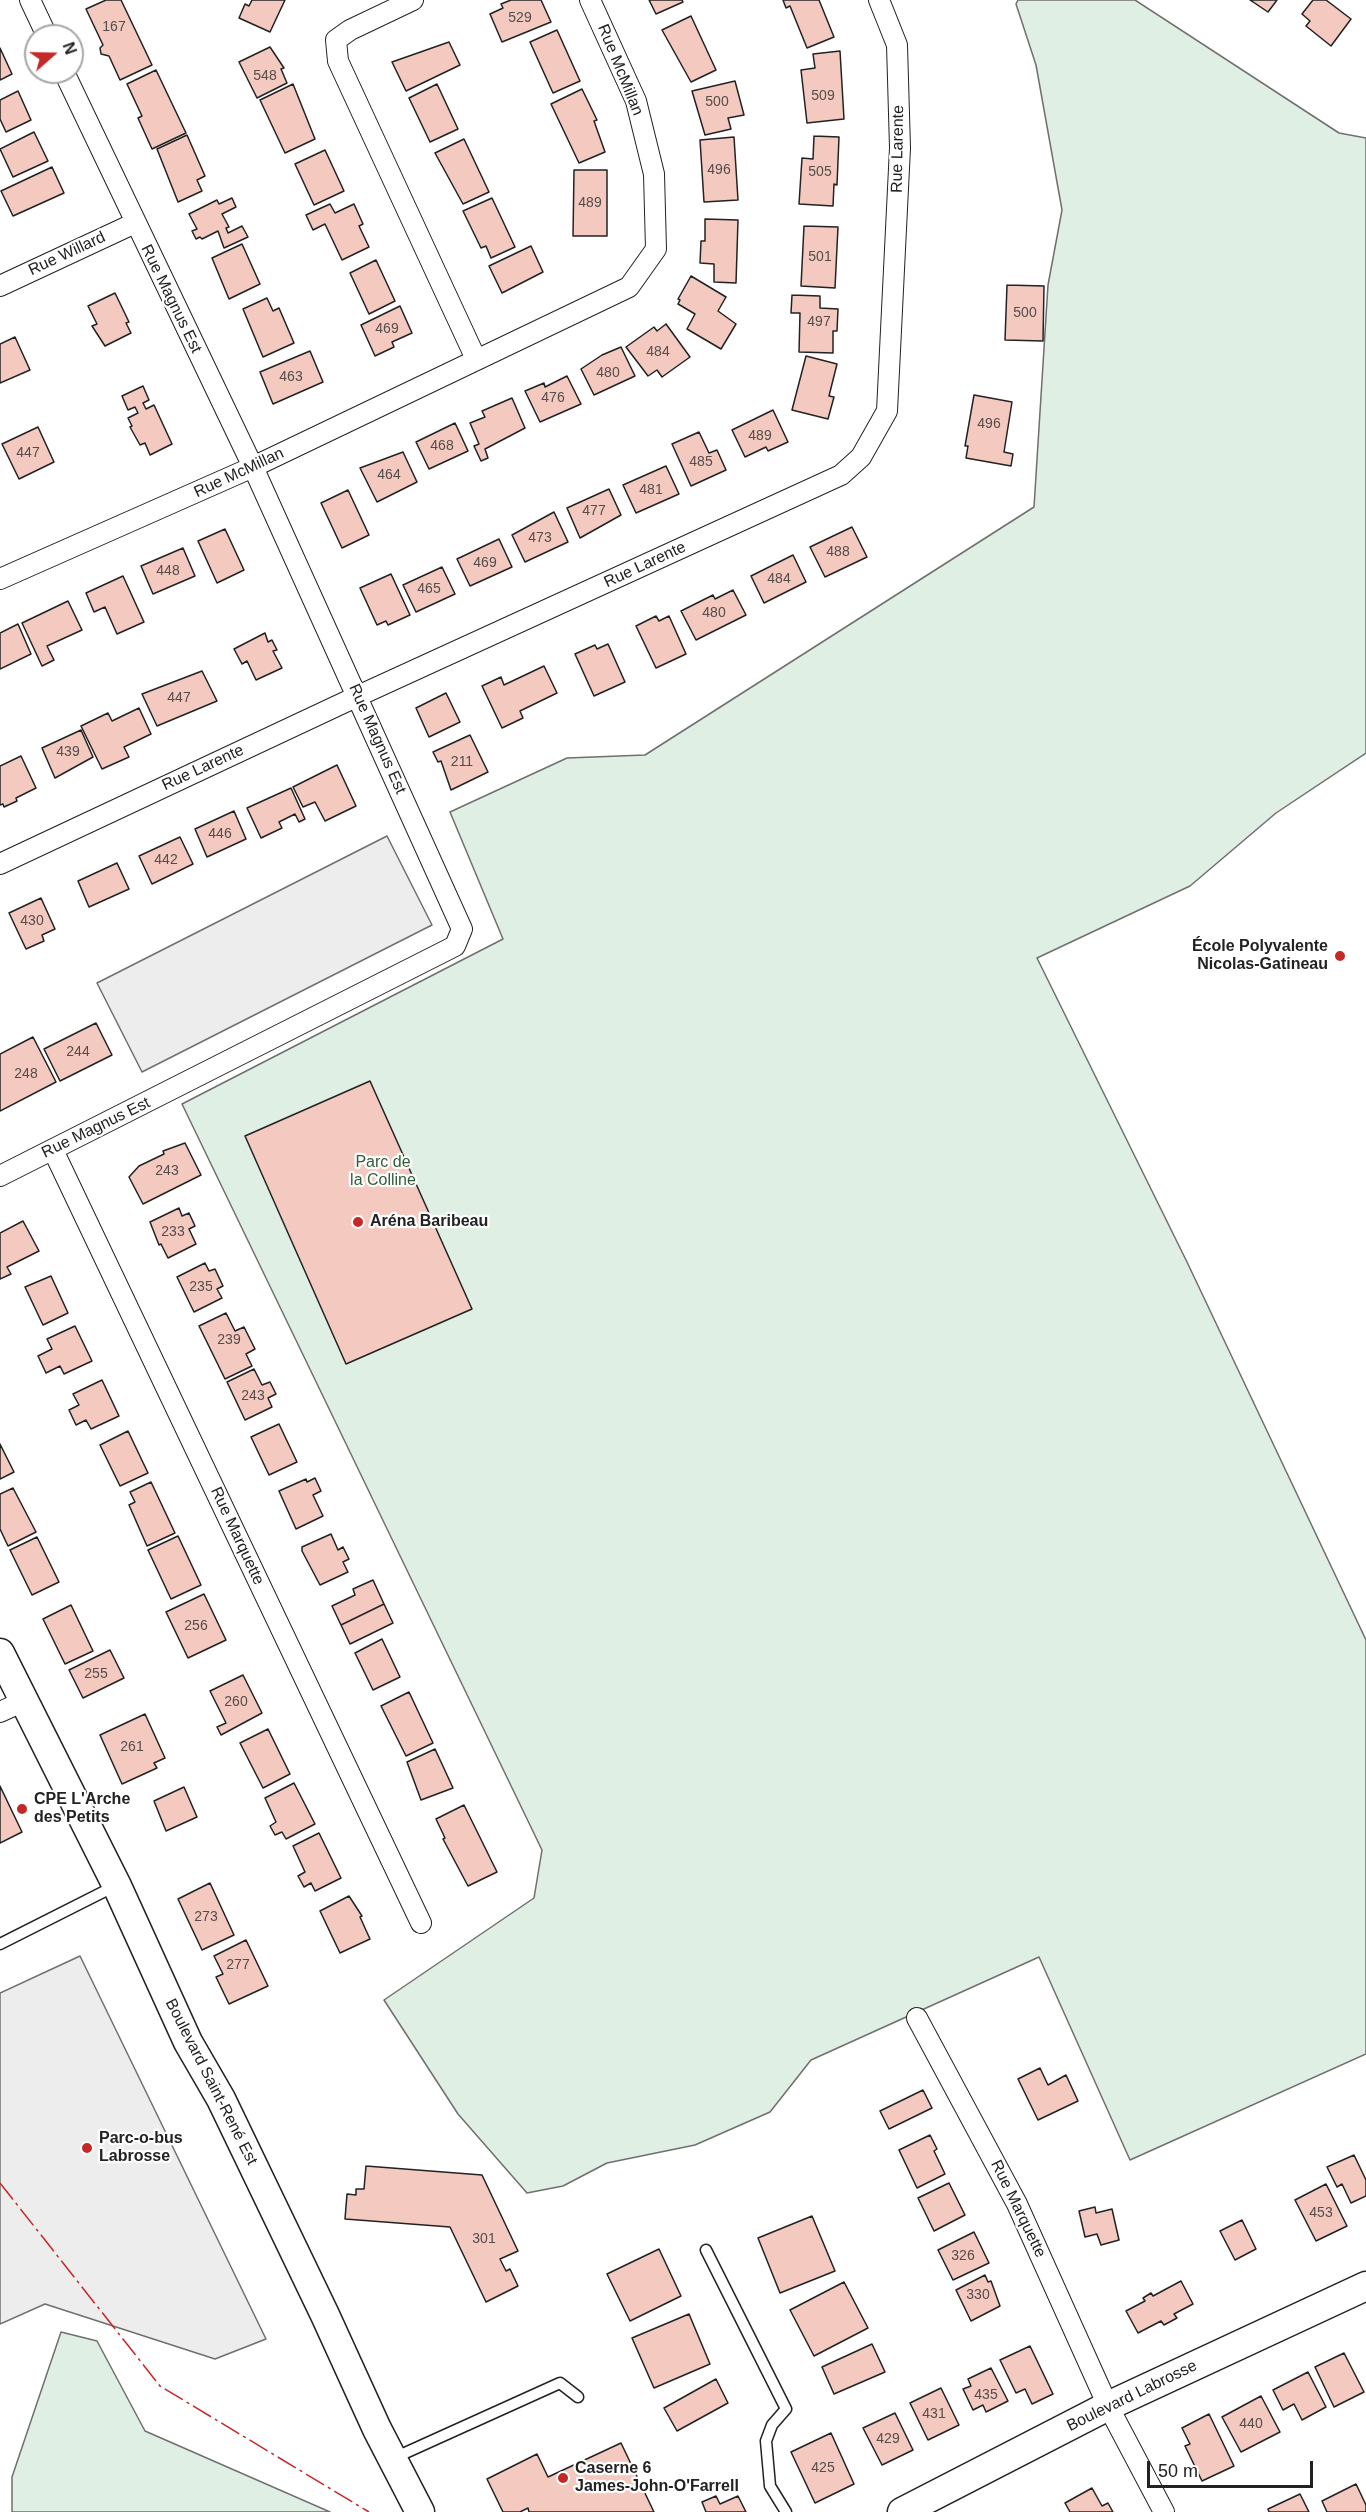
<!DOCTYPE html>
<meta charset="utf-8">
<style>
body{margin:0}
#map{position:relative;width:1366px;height:2512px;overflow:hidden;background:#fff;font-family:Arial,sans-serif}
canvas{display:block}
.north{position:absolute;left:24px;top:24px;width:60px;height:60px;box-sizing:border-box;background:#fff;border:2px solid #a7a7a7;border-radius:50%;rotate:70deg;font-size:16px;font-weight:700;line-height:24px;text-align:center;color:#222}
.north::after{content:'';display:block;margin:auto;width:21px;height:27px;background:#c62828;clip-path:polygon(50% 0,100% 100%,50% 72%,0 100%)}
.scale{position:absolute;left:1147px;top:2461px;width:166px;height:27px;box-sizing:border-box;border:3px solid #222;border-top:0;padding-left:8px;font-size:18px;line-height:21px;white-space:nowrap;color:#222;-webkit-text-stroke:4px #fff;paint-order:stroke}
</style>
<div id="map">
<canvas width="1366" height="2512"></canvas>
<div class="north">N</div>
<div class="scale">50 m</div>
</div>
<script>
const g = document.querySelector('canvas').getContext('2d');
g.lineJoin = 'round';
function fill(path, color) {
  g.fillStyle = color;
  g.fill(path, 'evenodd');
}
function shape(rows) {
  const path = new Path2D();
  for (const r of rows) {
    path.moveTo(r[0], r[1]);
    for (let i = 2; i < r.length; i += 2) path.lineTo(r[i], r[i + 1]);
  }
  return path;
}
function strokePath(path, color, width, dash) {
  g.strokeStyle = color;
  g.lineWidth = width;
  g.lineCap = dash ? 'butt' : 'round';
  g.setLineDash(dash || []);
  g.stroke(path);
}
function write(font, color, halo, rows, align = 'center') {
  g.font = font + ' Arial,sans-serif';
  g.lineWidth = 4.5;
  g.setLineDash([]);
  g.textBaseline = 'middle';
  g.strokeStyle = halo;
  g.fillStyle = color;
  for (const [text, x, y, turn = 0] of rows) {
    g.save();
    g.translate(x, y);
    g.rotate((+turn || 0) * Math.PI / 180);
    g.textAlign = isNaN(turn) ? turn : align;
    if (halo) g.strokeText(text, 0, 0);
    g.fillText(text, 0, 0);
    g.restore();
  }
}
const green = shape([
 [1018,0,1135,0,1339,133,1366,138,1366,753,1276,813,1190,886,1037,958,1187,1262,1366,1640,1366,2054,1130,2160,1039,1957,811,2060,770,2112,695,2145,607,2163,563,2186,527,2193,458,2114,384,2000,534,1898,542,1850,182,1104,503,939,450,812,567,758,645,755,1034,507,1048,285,1062,210,1036,65,1016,4,1018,0],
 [61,2332,97,2341,145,2431,330,2512,12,2512,12,2477,61,2332]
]);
fill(green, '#e0efe3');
strokePath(green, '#6f6f6f', 1.5);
const parking = shape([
 [387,836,432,925,142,1072,97,983,387,836],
 [80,1956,266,2339,215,2359,45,2304,0,2324,0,1993,80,1956]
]);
fill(parking, '#ededed');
strokePath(parking, '#6f6f6f', 1.5);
const building = shape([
 [106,0,121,0,152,65,120,80,109,56,101,54,100,48,103,45,86,9,106,0],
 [252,0,285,0,270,32,239,18,245,4,249,6,252,0],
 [511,0,541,0,551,22,502,42,490,14,503,8,501,4,511,0],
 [649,0,682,0,683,2,656,14,649,0],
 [783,0,819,0,834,37,807,48,790,6,786,8,783,0],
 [1250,0,1277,0,1268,12,1250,0],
 [1313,0,1326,0,1351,19,1331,46,1306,26,1310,21,1302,14,1313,0],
 [691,16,716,70,691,82,662,30,691,16],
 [557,30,580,81,553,93,530,42,557,30],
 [449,42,460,65,406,91,392,62,449,42],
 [270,47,284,68,281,69,287,83,257,98,239,62,270,47],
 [0,48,12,74,0,80,0,48],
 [840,51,844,119,807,123,801,70,815,68,813,54,840,51],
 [156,70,186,133,152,149,138,118,142,116,127,84,156,70],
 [735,81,744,115,728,118,731,129,705,135,692,91,735,81],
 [293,84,315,139,285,153,260,100,293,84],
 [437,84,458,129,430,142,409,98,437,84],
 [582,89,597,120,594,121,605,152,579,163,551,104,582,89],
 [18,91,31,120,6,132,0,119,0,100,18,91],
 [34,132,48,161,13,177,0,149,34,132],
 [187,135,205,176,197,180,202,191,178,202,157,149,187,135],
 [814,136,839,137,837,185,834,184,833,206,799,204,802,158,813,159,814,136],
 [734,137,738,200,704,202,700,140,734,137],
 [464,139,489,192,463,204,435,153,464,139],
 [325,150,344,191,314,205,295,164,325,150],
 [52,167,64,193,13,216,1,191,52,167],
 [574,170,607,170,607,236,573,236,574,170],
 [232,198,236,207,222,214,229,227,226,228,228,233,242,226,248,237,224,248,218,231,202,239,200,237,196,239,192,231,197,229,189,214,217,200,219,204,232,198],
 [492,198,515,247,491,258,486,246,481,248,463,211,492,198],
 [330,204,335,213,354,204,363,224,359,226,369,247,342,260,325,224,313,230,306,215,330,204],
 [705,219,738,220,736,283,714,282,714,264,700,263,701,241,705,241,705,219],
 [804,226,838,227,835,288,801,286,804,226],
 [242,244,260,284,229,299,212,258,242,244],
 [531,246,543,272,502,293,489,266,531,246],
 [376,260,395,301,369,314,350,273,376,260],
 [691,276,726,297,718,311,736,324,721,349,687,329,695,314,678,304,680,300,678,299,691,276],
 [1007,285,1044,286,1043,341,1005,340,1007,285],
 [115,293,129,322,126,323,131,333,105,346,92,326,97,324,88,306,115,293],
 [792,295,820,296,820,308,838,309,837,331,833,331,833,353,799,352,800,313,791,313,792,295],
 [267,298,273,311,279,308,294,343,263,357,243,309,267,298],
 [400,306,412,333,392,342,394,347,375,356,361,325,400,306],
 [666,324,690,357,662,377,657,370,648,376,626,347,654,327,657,331,666,324],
 [15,337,30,370,0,383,0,344,15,337],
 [621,347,635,376,594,395,581,369,602,355,621,347],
 [310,351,323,382,273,404,260,372,310,351],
 [806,356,837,364,829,396,834,397,828,419,792,410,806,356],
 [567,376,581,404,540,422,525,391,544,383,545,387,567,376],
 [143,386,149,400,143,403,146,409,154,405,172,444,150,455,145,443,140,445,130,427,132,426,128,418,138,413,135,407,128,410,122,396,143,386],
 [974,395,1012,402,1004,452,1013,454,1011,466,966,458,968,446,965,446,974,395],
 [512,398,525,428,485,449,488,458,481,461,474,446,479,444,470,423,485,417,482,411,512,398],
 [773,410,788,442,768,451,766,447,745,457,732,430,773,410],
 [455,423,468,451,429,469,416,442,455,423],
 [38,427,54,462,19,479,2,444,38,427],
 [699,432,709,453,717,450,726,470,691,486,672,444,699,432],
 [403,452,417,482,377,502,360,468,403,452],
 [666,466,679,494,636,513,623,485,666,466],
 [609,489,621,515,580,538,567,508,609,489],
 [348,490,369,535,342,548,321,503,348,490],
 [554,512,568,542,525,562,512,535,554,512],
 [852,527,867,557,825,577,810,547,852,527],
 [225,529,244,570,217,583,198,541,225,529],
 [499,539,512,567,470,586,457,559,499,539],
 [183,548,195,576,153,594,141,566,183,548],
 [793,555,806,582,764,603,751,576,793,555],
 [442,567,455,594,416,612,403,585,442,567],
 [391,574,410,615,388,625,386,621,377,625,360,588,391,574],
 [123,576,144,622,117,634,105,607,94,612,86,593,123,576],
 [733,590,746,615,696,640,681,611,713,595,715,599,733,590],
 [68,601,82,630,47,646,54,660,42,666,22,623,68,601],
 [656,616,659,621,669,616,686,654,656,668,636,626,656,616],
 [18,624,31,654,0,669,0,633,18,624],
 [265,633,268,642,272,640,277,650,273,651,282,668,256,680,247,661,242,664,234,649,265,633],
 [608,644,625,682,594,696,575,654,595,645,597,649,608,644],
 [544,666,557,693,520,711,523,718,502,728,482,686,501,677,504,685,544,666],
 [202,671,217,701,157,726,142,694,202,671],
 [446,693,460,722,429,737,416,708,446,693],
 [139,708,151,734,124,747,129,757,102,769,81,726,108,713,112,721,139,708],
 [81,730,93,757,55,778,42,748,81,730],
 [470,735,488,772,451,790,441,761,438,762,433,752,470,735],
 [21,756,36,788,16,798,17,801,4,807,3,804,0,805,0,766,21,756],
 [337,765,356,806,325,821,315,802,303,807,293,787,337,765],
 [291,788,305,819,299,822,295,814,279,822,282,828,261,838,247,808,291,788],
 [234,811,246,839,207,857,195,829,234,811],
 [180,837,193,864,152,884,139,856,180,837],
 [117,863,129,889,89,907,78,881,117,863],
 [41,898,55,929,42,935,44,941,26,949,9,913,41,898],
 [96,1023,112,1055,60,1081,44,1049,96,1023],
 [33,1037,56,1082,0,1111,0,1054,33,1037],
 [370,1081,472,1309,346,1364,245,1136,370,1081],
 [185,1143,201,1175,143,1204,129,1177,139,1166,164,1154,163,1151,185,1143],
 [179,1208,182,1216,189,1213,195,1226,189,1229,196,1244,168,1258,161,1244,159,1245,150,1222,179,1208],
 [23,1221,39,1251,7,1267,11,1274,0,1279,0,1233,23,1221],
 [205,1263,209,1271,215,1269,223,1286,217,1289,222,1298,194,1312,177,1277,205,1263],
 [51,1276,68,1313,43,1325,25,1287,51,1276],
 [226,1313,235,1331,244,1327,255,1349,246,1354,252,1366,225,1379,199,1326,226,1313],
 [75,1326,92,1361,64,1374,60,1366,46,1373,38,1356,52,1349,47,1339,75,1326],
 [254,1369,262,1385,270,1382,276,1394,268,1398,272,1407,245,1420,227,1382,254,1369],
 [102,1380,119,1416,91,1429,86,1420,76,1425,69,1410,79,1405,73,1394,102,1380],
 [279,1424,297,1462,269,1475,251,1437,279,1424],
 [128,1431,148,1473,120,1486,100,1445,128,1431],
 [0,1444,14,1472,0,1479,0,1444],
 [315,1478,321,1491,313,1495,323,1516,296,1529,279,1491,306,1479,307,1482,315,1478],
 [151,1482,175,1533,147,1546,129,1505,135,1502,130,1492,151,1482],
 [13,1488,36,1532,8,1546,0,1529,0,1494,13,1488],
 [331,1534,338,1550,343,1547,349,1559,343,1562,348,1572,320,1585,302,1551,302,1547,331,1534],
 [178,1536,201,1585,171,1599,148,1550,178,1536],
 [37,1537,59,1582,32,1595,10,1550,37,1537],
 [373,1580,384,1604,341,1625,332,1606,355,1595,353,1589,373,1580],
 [204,1594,226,1640,188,1658,166,1612,204,1594],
 [384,1604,393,1623,350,1644,341,1625,384,1604],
 [71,1605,93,1651,65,1664,43,1619,71,1605],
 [382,1639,400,1677,373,1690,355,1653,382,1639],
 [110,1650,124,1678,83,1698,69,1670,110,1650],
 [243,1675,262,1713,221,1735,217,1727,226,1723,210,1691,243,1675],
 [409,1692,433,1743,406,1756,381,1706,409,1692],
 [145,1714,165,1758,154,1763,157,1768,122,1784,100,1735,145,1714],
 [268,1729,290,1774,263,1788,240,1743,268,1729],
 [435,1749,453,1788,421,1800,407,1762,435,1749],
 [294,1783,315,1824,286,1839,282,1832,275,1835,270,1826,276,1822,265,1798,294,1783],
 [0,1786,22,1832,0,1843,0,1786],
 [184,1787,197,1817,166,1831,154,1801,184,1787],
 [464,1805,497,1872,468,1886,443,1839,445,1838,436,1819,464,1805],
 [319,1833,341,1878,315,1891,311,1883,304,1887,298,1876,305,1872,293,1846,319,1833],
 [210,1883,234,1935,202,1950,178,1899,210,1883],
 [349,1896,362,1916,360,1917,370,1939,340,1953,320,1911,349,1896],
 [246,1940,268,1986,229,2004,216,1977,223,1974,214,1956,246,1940],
 [1040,2068,1048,2085,1066,2075,1078,2101,1038,2120,1018,2079,1040,2068],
 [923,2090,932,2108,889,2129,880,2111,923,2090],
 [930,2135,937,2149,934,2151,945,2174,917,2188,899,2150,930,2135],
 [1354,2155,1366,2180,1366,2196,1351,2203,1342,2184,1337,2187,1327,2167,1354,2155],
 [366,2166,482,2175,518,2251,500,2259,506,2271,510,2269,518,2286,486,2302,450,2227,345,2219,347,2194,356,2195,356,2189,364,2189,366,2166],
 [949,2183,965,2215,934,2231,918,2198,949,2183],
 [1326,2184,1347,2226,1316,2241,1295,2200,1326,2184],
 [1095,2207,1096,2213,1112,2209,1119,2240,1101,2245,1097,2234,1085,2237,1079,2211,1095,2207],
 [812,2216,835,2271,780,2293,758,2238,812,2216],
 [1242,2220,1256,2249,1235,2260,1220,2231,1242,2220],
 [974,2232,989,2263,953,2280,938,2250,974,2232],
 [659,2249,681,2296,630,2321,607,2274,659,2249],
 [985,2275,988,2282,991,2281,1000,2306,971,2321,956,2290,985,2275],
 [1181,2281,1193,2304,1174,2314,1177,2318,1164,2325,1161,2321,1138,2333,1126,2311,1145,2301,1143,2298,1151,2293,1153,2296,1181,2281],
 [844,2282,868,2328,814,2356,790,2310,844,2282],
 [689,2314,710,2364,654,2388,632,2338,689,2314],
 [872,2344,885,2372,834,2394,822,2367,872,2344],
 [1030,2346,1053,2394,1032,2404,1025,2389,1016,2393,1000,2360,1030,2346],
 [1344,2353,1364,2392,1334,2407,1315,2367,1344,2353],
 [991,2368,1008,2401,986,2412,983,2405,973,2410,963,2389,971,2386,968,2379,991,2368],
 [1308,2372,1326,2407,1302,2420,1294,2404,1283,2410,1273,2390,1308,2372],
 [716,2379,728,2403,677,2431,664,2408,716,2379],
 [941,2388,959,2425,928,2440,910,2403,941,2388],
 [1261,2396,1280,2432,1241,2452,1222,2417,1261,2396],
 [895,2413,913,2450,882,2465,863,2428,895,2413],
 [1209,2414,1234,2466,1202,2481,1185,2446,1190,2444,1182,2428,1209,2414],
 [831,2433,854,2484,815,2503,791,2452,831,2433],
 [621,2443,654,2512,529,2512,528,2508,520,2512,503,2512,487,2479,537,2454,548,2477,621,2443],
 [1356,2484,1366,2505,1366,2512,1327,2512,1322,2501,1356,2484],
 [1092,2488,1102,2506,1108,2503,1113,2512,1070,2512,1065,2503,1092,2488],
 [1300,2494,1309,2512,1269,2512,1268,2509,1300,2494],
 [716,2496,720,2504,738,2496,746,2512,706,2512,702,2502,716,2496]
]);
fill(building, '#f3c9c0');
strokePath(building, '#222', 1.5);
const lane = shape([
 [0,1944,115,1886],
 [706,2250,786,2409,772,2425,766,2441,770,2486,786,2512],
 [394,2458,560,2383,578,2397]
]);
const street = shape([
 [30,0,47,36],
 [413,0,350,30,336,40,338,61,476,359],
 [0,286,135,223],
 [0,579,253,467,629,287,656,249,654,174,636,101,590,0],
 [0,864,358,696,841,475,861,457,887,411,900,148,897,45,879,0],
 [53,1150,421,1923],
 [0,1176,455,946,462,929,253,467,64,72],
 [0,1712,24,1701],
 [917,2018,1017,2204,1108,2406,1164,2512]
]);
const secondary = shape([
 [0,1653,117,1886,188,2042,221,2099,325,2315,377,2429,420,2512],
 [902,2512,1108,2406,1366,2286]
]);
strokePath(lane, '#222', 13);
strokePath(street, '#222', 22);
strokePath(secondary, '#222', 31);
strokePath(lane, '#fff', 10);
strokePath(street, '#fff', 20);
strokePath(secondary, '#fff', 28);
strokePath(shape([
 [0,2183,160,2386,369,2512]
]), '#c62828', 1.5, [21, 4.5, 3, 4.5]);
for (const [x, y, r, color] of [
 [1340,956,6,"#c62828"],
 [358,1222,6,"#c62828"],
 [22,1809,6,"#c62828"],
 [87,2148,6,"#c62828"],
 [563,2478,6,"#c62828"]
]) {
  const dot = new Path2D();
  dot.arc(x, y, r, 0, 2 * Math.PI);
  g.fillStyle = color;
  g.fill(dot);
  strokePath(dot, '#fff', 2);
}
write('14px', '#564c4a', null, [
 ["529",520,18],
 ["167",114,27],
 ["548",265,76],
 ["509",823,96],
 ["500",717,102],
 ["496",719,170],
 ["505",820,172],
 ["489",590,203],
 ["501",820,257],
 ["500",1025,313],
 ["497",819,322],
 ["469",387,329],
 ["484",658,352],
 ["480",608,373],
 ["463",291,377],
 ["476",553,398],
 ["496",989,424],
 ["489",760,436],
 ["468",442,446],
 ["447",28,453],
 ["485",701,462],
 ["464",389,475],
 ["481",651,490],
 ["477",594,511],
 ["473",540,538],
 ["488",838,552],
 ["469",485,563],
 ["448",168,571],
 ["484",779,579],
 ["465",429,589],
 ["480",714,613],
 ["447",179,698],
 ["439",68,752],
 ["211",462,762],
 ["446",220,834],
 ["442",166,860],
 ["430",32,921],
 ["244",78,1052],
 ["248",26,1074],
 ["243",167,1171],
 ["233",173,1232],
 ["235",201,1287],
 ["239",229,1340],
 ["243",253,1396],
 ["256",196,1626],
 ["255",96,1674],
 ["260",236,1702],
 ["261",132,1747],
 ["273",206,1917],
 ["277",238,1965],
 ["453",1321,2213],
 ["301",484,2239],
 ["326",963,2256],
 ["330",978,2295],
 ["435",986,2395],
 ["431",934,2414],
 ["440",1251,2424],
 ["429",888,2439],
 ["425",823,2468]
]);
write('16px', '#222', '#fff', [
 ["Rue McMillan",620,70,68],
 ["Rue Larente",898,149,-89],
 ["Rue Willard",67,254,-25],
 ["Rue Magnus Est",171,299,64],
 ["Rue McMillan",239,473,-25],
 ["Rue Larente",645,565,-25],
 ["Rue Magnus Est",377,739,66],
 ["Rue Larente",203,768,-25],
 ["Rue Magnus Est",96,1128,-26],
 ["Rue Marquette",237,1536,65],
 ["Boulevard Saint-René Est",211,2082,63],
 ["Rue Marquette",1018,2209,64],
 ["Boulevard Labrosse",1132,2396,-26]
]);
write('bold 16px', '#222', '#fff', [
 ["École Polyvalente",1328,947,"right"],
 ["Nicolas-Gatineau",1328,965,"right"],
 ["Aréna Baribeau",370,1222],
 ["CPE L'Arche",34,1800],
 ["des Petits",34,1818],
 ["Parc-o-bus",99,2139],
 ["Labrosse",99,2157],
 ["Caserne 6",575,2469],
 ["James-John-O'Farrell",575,2487]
], 'left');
write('16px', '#2f5e38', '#fff', [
 ["Parc de",383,1163],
 ["la Colline",383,1181]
]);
</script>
